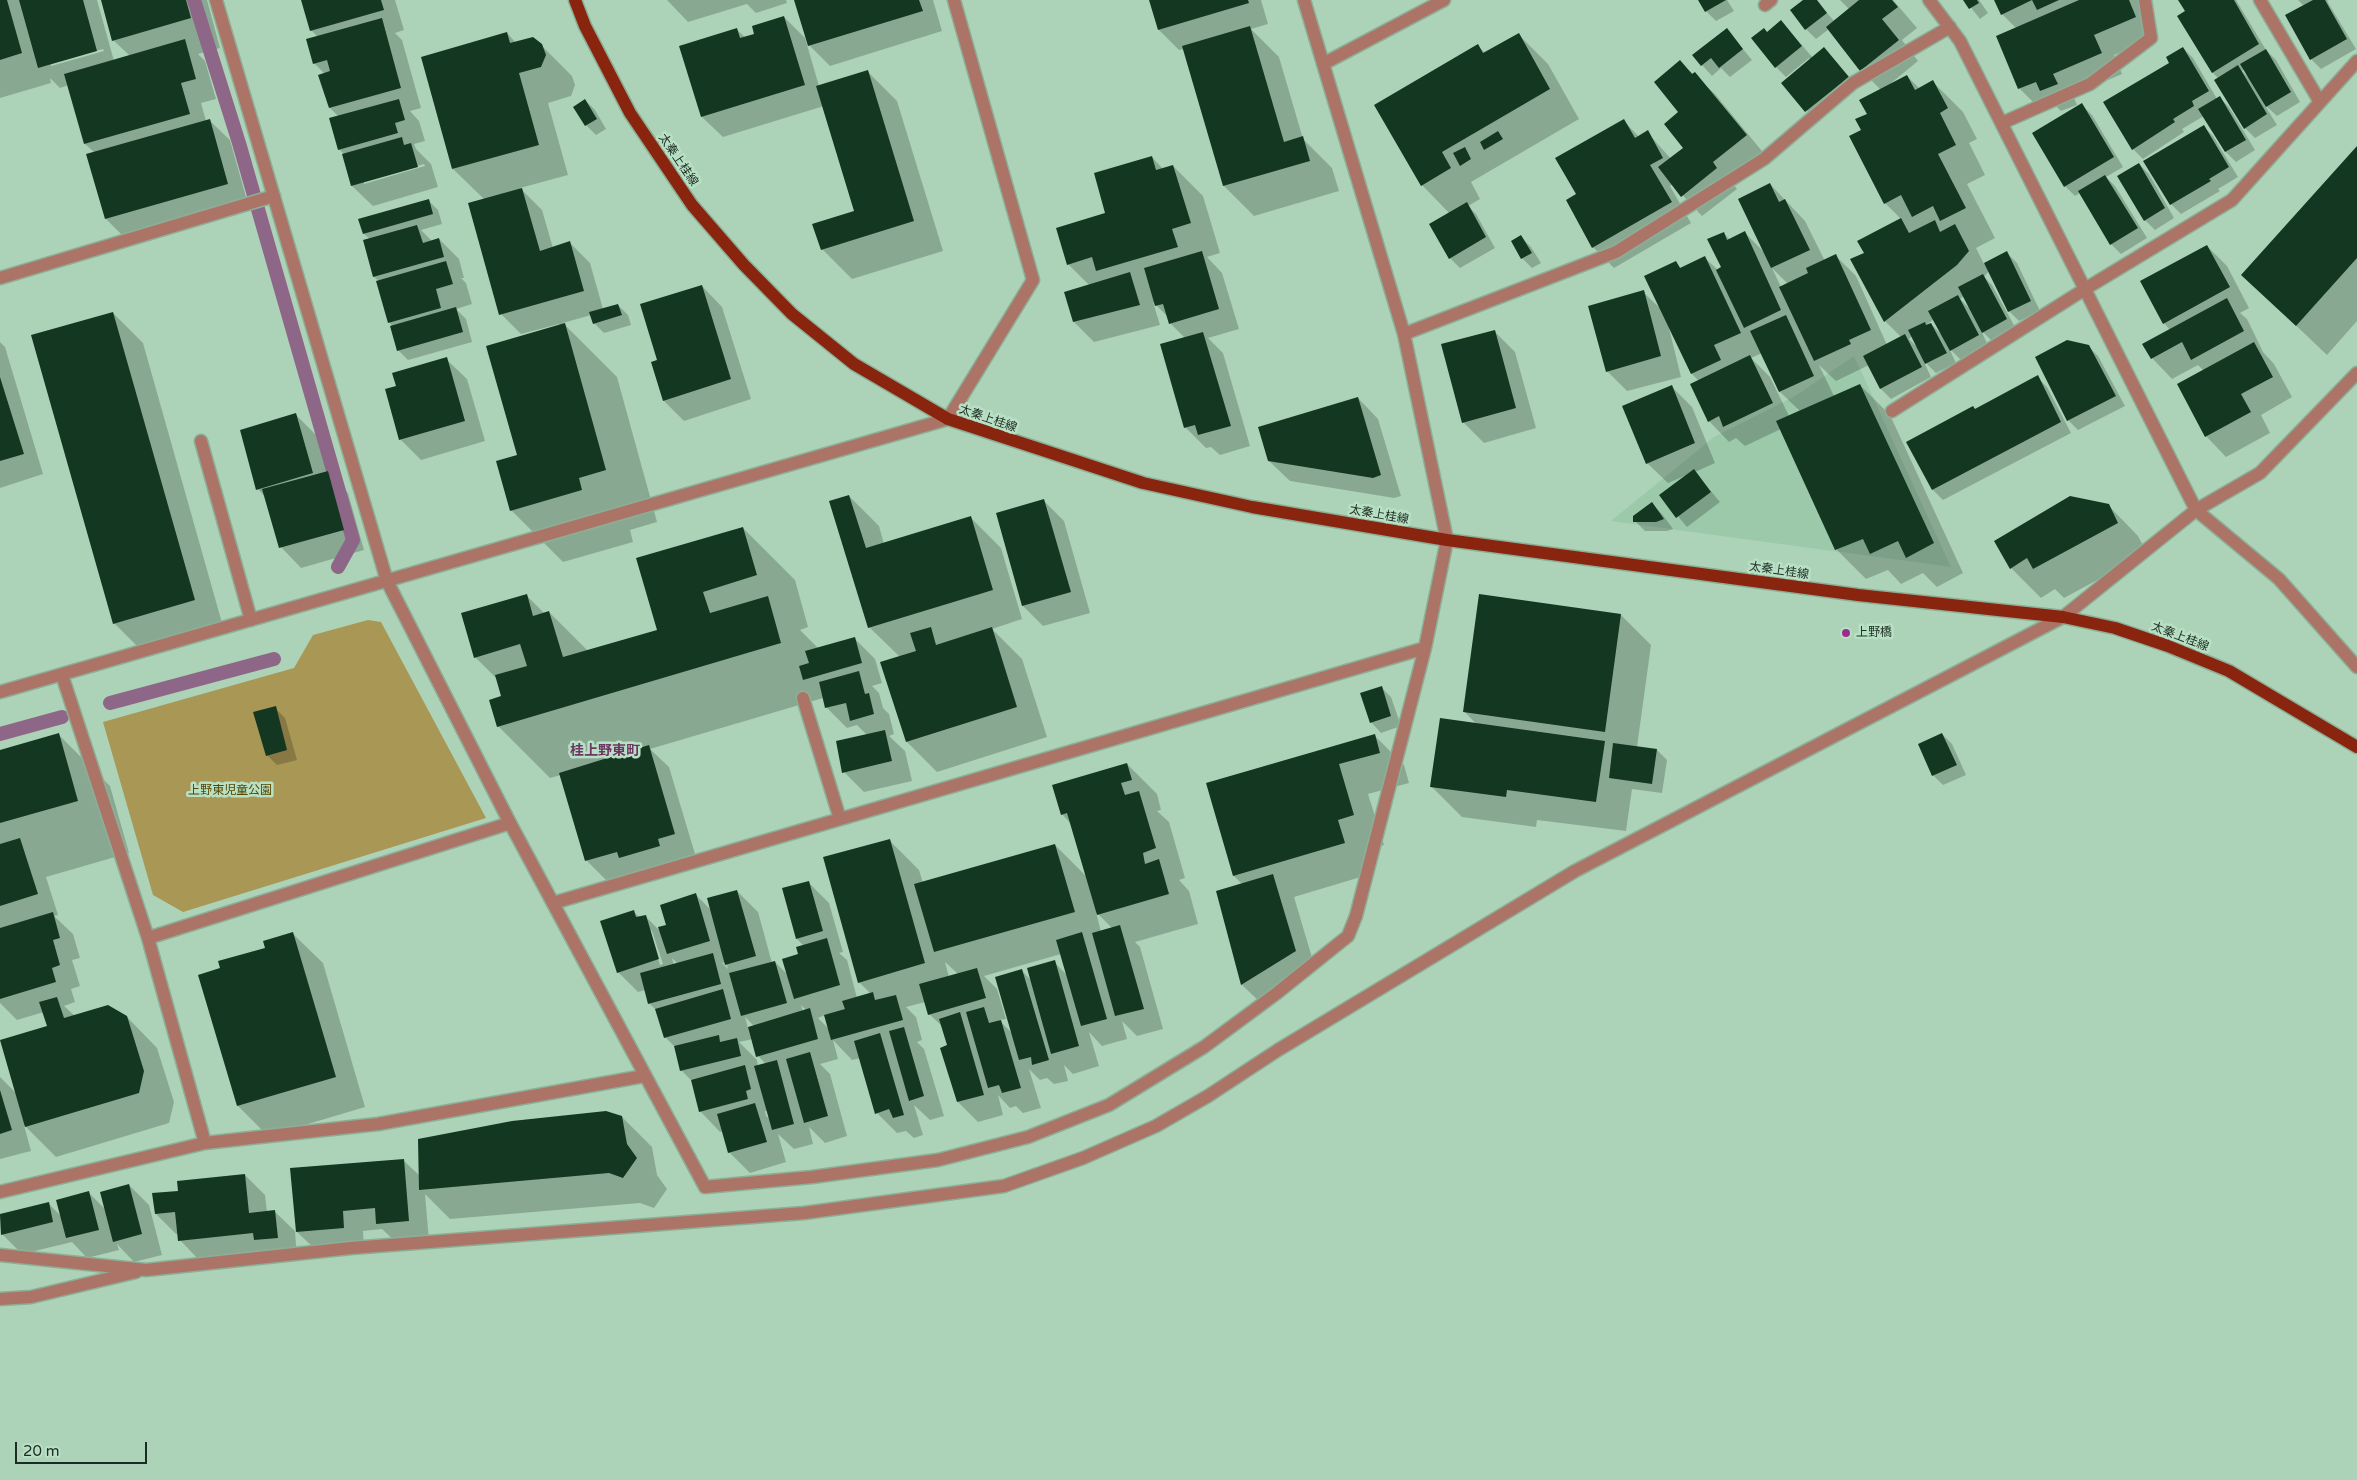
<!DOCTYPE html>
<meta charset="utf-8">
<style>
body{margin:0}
#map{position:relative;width:2357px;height:1480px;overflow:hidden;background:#acd3b7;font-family:"Varela Round",sans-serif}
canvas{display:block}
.scale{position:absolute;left:15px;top:1442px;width:132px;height:22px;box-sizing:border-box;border:2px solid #1d2c22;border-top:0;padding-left:6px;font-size:15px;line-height:18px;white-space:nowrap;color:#1d2c22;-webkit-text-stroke:4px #b8e0c4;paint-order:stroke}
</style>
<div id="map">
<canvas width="2357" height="1480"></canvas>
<div class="scale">20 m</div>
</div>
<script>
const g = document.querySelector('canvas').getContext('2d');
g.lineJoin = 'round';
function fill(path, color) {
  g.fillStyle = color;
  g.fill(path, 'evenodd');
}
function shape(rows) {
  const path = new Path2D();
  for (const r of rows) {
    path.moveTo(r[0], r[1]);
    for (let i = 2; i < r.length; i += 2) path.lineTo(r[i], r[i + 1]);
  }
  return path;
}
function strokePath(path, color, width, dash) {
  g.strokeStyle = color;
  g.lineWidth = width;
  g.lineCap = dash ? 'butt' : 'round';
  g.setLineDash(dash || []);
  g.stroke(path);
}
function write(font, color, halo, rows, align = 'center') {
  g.font = font + ' "Varela Round","Noto Sans JP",sans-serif';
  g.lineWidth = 5;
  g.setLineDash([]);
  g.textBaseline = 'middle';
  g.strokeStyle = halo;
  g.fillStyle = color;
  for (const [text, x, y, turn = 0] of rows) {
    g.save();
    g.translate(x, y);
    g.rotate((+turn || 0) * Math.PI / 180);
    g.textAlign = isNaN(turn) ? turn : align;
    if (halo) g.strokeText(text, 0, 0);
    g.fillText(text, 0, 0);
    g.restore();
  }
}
fill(shape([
 [1854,356,1951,567,1611,521,1714,437,1795,396]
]), '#9bc9a9');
fill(shape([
 [368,620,381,622,486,818,183,912,153,895,103,722,294,668,313,635]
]), '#a99756');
fill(shape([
 [0,0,97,0,114,61,130,56,113,40,102,0,207,0,220,48,198,54,205,61,216,99,201,103,206,121,209,120,230,140,248,204,126,239,106,219,87,155,95,153,85,144,69,85,60,88,50,78,51,83,0,98],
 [103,49,104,51,51,66,51,63],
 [303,0,395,0,404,30,395,33,402,40,421,108,410,111,419,121,425,141,414,144,416,149,431,164,438,187,373,206,352,186,344,154,339,149,339,117,330,108,325,74,314,63,318,37,311,30],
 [424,164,425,166,364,184,364,181],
 [667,0,786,0,787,3,756,13,747,4,688,22],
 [799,0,933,0,942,31,830,66,810,46,796,1],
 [1150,0,1261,0,1268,24,1251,29,1279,57,1303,139,1332,168,1339,191,1254,216,1224,186,1184,49,1179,50,1159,30],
 [1700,0,1727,0,1734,11,1716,21,1706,11],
 [1805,0,1816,0,1834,21,1849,9,1840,0,1893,0,1917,28,1902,40,1918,61,1890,84,1907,76,1920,89,1933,82,1963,112,1977,139,1969,143,1985,175,1967,184,1995,238,1976,248,1984,264,2007,253,2017,263,2040,311,2019,321,2009,311,1989,271,1984,277,1992,285,2016,329,1993,342,1981,330,1988,346,1961,360,1949,348,1956,363,1936,373,1923,360,1931,377,1891,399,1881,389,1869,365,1836,381,1819,365,1834,396,1860,385,1890,415,1963,573,1937,587,1923,573,1901,584,1888,570,1866,579,1836,549,1781,429,1745,446,1736,438,1729,442,1709,421,1699,381,1692,374,1668,324,1681,377,1627,391,1607,371,1643,292,1661,309,1676,263,1682,269,1705,258,1718,270,1722,268,1724,233,1730,240,1745,233,1764,252,1770,184,1805,221,1825,261,1836,256,1856,276,1887,345,1901,337,1885,321,1866,253,1901,219,1885,203,1863,130,1881,90,1861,70,1829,29,1816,39,1806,29,1792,11],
 [1772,268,1788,284,1781,287],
 [1964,296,1970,309,1960,299],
 [1934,319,1942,335,1931,324,1926,325],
 [1912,336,1918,348,1909,339],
 [1762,353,1780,392,1800,411,1789,416,1770,377,1751,358],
 [1965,0,1979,0,1988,13,1980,19],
 [1995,0,2138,0,2141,4,2156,37,2114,55,2122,74,2073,95,2077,105,2061,111,2053,103,2040,109,2019,88,2016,28,2002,14],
 [2180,0,2236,0,2266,50,2276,60,2300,102,2277,116,2264,104,2277,125,2255,138,2245,128,2219,79,2213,73],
 [2245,69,2250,79,2242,71],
 [2298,0,2329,0,2327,1,2356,49,2321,69,2311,59,2304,6],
 [784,17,805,38,819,86,867,71,897,101,943,251,852,279,822,249,856,212,824,106,723,137,702,117,681,47,737,30,746,38,756,35],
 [1781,21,1813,58,1824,49,1858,88,1816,121,1783,83,1810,60,1809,58,1786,77,1776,67,1767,33],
 [1727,30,1752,60,1730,77,1721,68,1712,76,1693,55],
 [507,33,516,43,541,45,572,76,575,85,571,96,548,103,568,175,520,188,542,210,553,248,570,243,590,263,603,309,618,305,628,315,631,325,604,333,594,323,591,315,563,323,617,377,657,522,630,530,633,542,563,562,511,510,518,456,560,326,559,324,521,334,501,314,485,200,453,169],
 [1518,34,1548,64,1579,119,1471,182,1480,199,1468,206,1476,214,1495,248,1460,268,1450,258,1450,214,1422,185,1478,46,1485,53],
 [2183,48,2193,58,2217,99,2219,97,2229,107,2255,150,2236,162,2226,152,2204,116,2182,129,2184,132,2143,159,2133,149,2171,63],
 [1680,62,1715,94,1766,156,1732,183,1737,189,1702,216,1672,184,1670,186,1691,223,1614,268,1593,247,1567,201,1578,195,1624,121,1639,137,1647,132,1671,159,1685,148,1680,112],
 [585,100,595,110,606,129,596,135,586,125],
 [2082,105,2092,115,2123,167,2106,177,2115,186,2147,238,2121,254,2111,244,2080,193,2075,196,2065,186],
 [2203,126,2213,136,2238,177,2218,189,2220,191,2181,214,2171,204],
 [2357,148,2357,321,2327,355,2243,275],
 [1152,157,1163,169,1173,166,1203,196,1220,253,1207,257,1222,273,1239,329,1208,338,1223,353,1250,446,1220,455,1211,447,1206,448,1185,427,1185,338,1170,323,1169,318,1153,302,1160,325,1094,342,1074,322,1065,293,1090,286,1068,264],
 [2139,164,2149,174,2174,218,2155,230,2145,220],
 [428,200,438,210,442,224,421,230,432,241,439,239,459,259,464,278,461,278,466,283,472,304,456,309,466,319,472,342,408,360,398,350,393,327,389,322,379,281,374,277,364,241,370,239,364,234],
 [1521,237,1531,247,1541,263,1532,268,1522,258],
 [2207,246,2227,266,2249,308,2240,313,2247,319,2263,352,2274,364,2292,397,2261,415,2270,433,2226,457,2206,436,2204,371,2198,365,2172,379,2152,358,2170,330,2164,323],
 [702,286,722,307,751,399,684,421,664,401,659,361],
 [113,313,143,343,224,630,144,653,114,623],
 [1494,331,1515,352,1536,428,1484,443,1463,422],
 [0,342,5,347,43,474,0,488],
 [2088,346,2098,356,2125,406,2078,430,2068,420],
 [446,359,467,379,485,441,421,460,400,439,397,387],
 [2037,377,2047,387,2071,433,1943,500,1933,490,1908,443],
 [1672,387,1692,407,1715,463,1695,472,1720,502,1687,527,1661,496,1687,475,1668,483,1647,463],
 [1358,398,1378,419,1401,496,1394,498,1290,481,1269,461],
 [296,415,316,435,327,473,348,493,364,550,301,568,281,547,266,498,258,489],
 [849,496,879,526,884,544,971,518,1001,548,1022,619,992,629,1022,659,1047,737,937,772,907,742,882,663,900,657,869,627],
 [1044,501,1064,521,1090,613,1043,626,1023,606,997,514],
 [1652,504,1662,514,1673,529,1667,531,1645,531,1635,521],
 [2108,505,2138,536,2147,553,2064,598,2055,589,2041,598,2011,568],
 [743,528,795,580,808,627,800,630,819,649,854,638,875,659,882,683,872,686,879,693,883,708,889,714,894,734,889,736,905,751,912,781,864,792,844,772,867,735,857,725,847,728,827,708,823,698,650,749,669,767,695,854,678,859,680,866,607,881,587,861,561,775,550,778,498,726,502,697,497,679,475,657,527,596,545,614,549,612,588,651,658,631],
 [1621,615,1651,645,1637,747,1657,750,1667,760,1662,793,1632,789,1626,831,1537,820,1536,827,1462,817,1432,787,1477,725,1464,711],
 [1381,687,1391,697,1401,726,1381,733,1371,722],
 [275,708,285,718,297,760,277,765,267,755],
 [58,734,110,786,129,853,46,877,58,915,54,916,73,934,80,958,72,960,80,986,71,989,75,1002,64,1006,75,1016,127,1017,157,1048,174,1102,169,1123,56,1157,24,1125,31,1151,0,1159,0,1077,16,1093,48,1027,44,1012,17,1020,0,1003,0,751],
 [1942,734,1952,744,1966,775,1943,785,1933,775],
 [1374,735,1404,765,1409,783,1368,794,1384,845,1367,850,1374,873,1294,897,1316,971,1263,1005,1242,985,1217,892,1243,885,1234,876,1207,784],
 [1127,764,1157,794,1161,810,1157,811,1169,822,1185,878,1179,880,1189,891,1198,924,1135,942,1140,947,1163,1029,1137,1036,1122,1021,1127,1039,1102,1046,1089,1032,1099,1066,1073,1074,1064,1065,1068,1081,1054,1084,1047,1078,1040,1080,1029,1069,1041,1108,1023,1113,1016,1106,1010,1108,998,1095,1003,1115,978,1122,958,1102,949,1046,944,1028,929,1014,925,1002,906,1007,916,1017,922,1040,917,1042,924,1049,944,1116,930,1120,914,1105,923,1135,914,1138,906,1131,897,1133,877,1113,861,1058,852,1060,833,1040,838,1059,820,1064,830,1074,847,1136,825,1143,809,1127,813,1144,794,1149,778,1134,786,1162,750,1173,729,1152,723,1131,720,1132,700,1111,692,1081,681,1070,676,1048,665,1037,658,1012,649,1003,645,990,638,992,618,972,633,911,640,918,645,916,661,932,696,895,711,910,737,891,758,912,772,963,775,962,788,975,804,946,797,939,808,882,829,903,843,952,839,953,847,960,857,998,871,994,859,982,889,840,919,870,923,883,1055,845,1087,877,1071,824,1062,814],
 [1096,912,1112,928,1101,932],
 [648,928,652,931,663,964,660,965],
 [1061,954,1067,975,1054,962,1032,981,1022,971,1012,1033,999,1020,1006,1019,997,989,984,976],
 [672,958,678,964,674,965],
 [726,962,728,969,722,963],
 [945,962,958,974,949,977],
 [801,1005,807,1011,803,1012],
 [825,1015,829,1029,818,1018],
 [745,1017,754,1026,748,1028],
 [753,1039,758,1056,766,1064,758,1066,757,1060,739,1042],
 [765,1111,768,1111,771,1120,766,1116],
 [293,934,323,963,365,1107,268,1136,238,1106,222,969,266,949],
 [622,1117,652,1147,657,1175,667,1189,654,1208,640,1203,450,1219,425,1194,429,1241,398,1244,382,1229,363,1231,364,1248,318,1252,297,1232,403,1160,420,1176],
 [245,1175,265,1195,267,1212,274,1211,295,1231,297,1258,200,1261,180,1240,179,1234,176,1234,156,1214,179,1192],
 [129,1185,149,1205,162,1255,134,1262,117,1244,119,1250,87,1258,72,1242,22,1254,2,1234,0,1215,48,1203,61,1216,88,1192,106,1210]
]), '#0003');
strokePath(shape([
 [194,0,239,143,353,540,338,567],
 [110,703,274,659],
 [0,734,62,717]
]), '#8e6788', 14);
fill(shape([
 [0,0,7,0,22,53,0,60],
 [19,0,83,0,97,51,38,68],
 [101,0,186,0,191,18,112,41],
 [301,0,381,0,384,10,310,31],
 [794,0,919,0,923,11,808,46],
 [1149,0,1248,0,1249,3,1158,30],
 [1698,0,1726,0,1705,12],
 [1803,0,1817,0,1827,13,1805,30,1790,10],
 [1859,0,1892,0,1898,7,1882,19,1899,40,1860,71,1826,27],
 [1963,0,1977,0,1979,3,1969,9],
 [1994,0,2059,0,2037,10,2032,0,2001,15],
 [2079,0,2129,0,2136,17,2094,35,2102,53,2053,74,2058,84,2040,91,2036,82,2018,89,1996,36],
 [2178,0,2234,0,2259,44,2212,73,2177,16,2185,11],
 [2313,0,2325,0,2347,39,2310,60,2285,15],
 [784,16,805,85,701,117,679,46,737,28,740,38,754,34,752,26],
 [382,18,401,88,329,108,318,75,330,71,327,60,313,64,306,39],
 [1781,20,1802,46,1775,68,1751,38,1764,28,1767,32],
 [1250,26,1284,142,1303,136,1310,161,1223,186,1182,46],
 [1727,28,1743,49,1719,68,1711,58,1701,66,1692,55],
 [507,32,510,43,533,37,542,44,546,55,541,67,519,73,539,145,452,169,421,57],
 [1519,33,1550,89,1442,152,1451,168,1421,186,1374,105,1478,44,1483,53],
 [185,39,196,79,181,83,190,114,84,144,64,74],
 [1824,47,1849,77,1805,112,1781,83],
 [2183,47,2209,91,2192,101,2194,106,2173,119,2175,122,2132,150,2103,102,2169,63,2166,57],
 [2266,49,2291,92,2266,107,2240,64],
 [1680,60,1692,74,1695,72,1747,135,1713,162,1717,168,1681,197,1658,167,1683,148,1664,124,1678,112,1654,82],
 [2238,65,2267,114,2244,129,2214,80],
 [868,70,914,221,821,250,812,224,854,211,816,86],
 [1907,75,1915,90,1933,80,1948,108,1940,113,1956,145,1938,154,1966,208,1940,221,1933,206,1912,217,1901,195,1884,204,1849,136,1861,130,1855,119,1867,114,1859,100],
 [2220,96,2246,140,2225,152,2198,109],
 [399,99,405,120,395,123,398,133,338,150,329,118],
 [585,99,597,119,585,126,573,107],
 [2082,103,2114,157,2064,187,2032,133],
 [210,119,228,184,105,219,86,154],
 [1624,119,1635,138,1648,130,1663,158,1650,165,1672,202,1592,248,1566,200,1576,194,1555,158],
 [2204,125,2229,167,2209,179,2211,181,2170,205,2143,161],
 [1498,131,1503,139,1484,150,1480,142],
 [402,137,404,145,411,143,418,167,351,186,342,154],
 [2357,146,2357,258,2296,326,2241,275],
 [1465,147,1471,159,1460,166,1453,153],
 [1152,156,1156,170,1173,165,1191,223,1172,229,1178,247,1096,271,1092,257,1067,265,1056,228,1105,213,1094,173],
 [2139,163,2165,208,2144,221,2117,176],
 [2105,175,2138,228,2110,245,2078,191],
 [1770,183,1779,202,1785,199,1810,250,1771,268,1738,199],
 [522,188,540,251,570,241,584,291,499,315,468,203],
 [429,199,433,214,363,234,358,219],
 [1467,202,1486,237,1449,259,1429,224],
 [1901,218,1909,233,1935,220,1940,232,1955,224,1969,251,1957,265,1884,322,1850,259,1864,253,1857,241],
 [417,225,423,243,439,238,444,257,373,277,363,240],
 [1745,231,1781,310,1744,328,1716,270,1721,267,1707,239,1724,232,1727,240],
 [1521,235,1532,253,1521,259,1511,241],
 [2207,245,2230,287,2163,324,2140,281],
 [1202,251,1219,309,1169,324,1163,304,1155,306,1144,268],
 [2007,251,2031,301,2008,312,1984,263],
 [1836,254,1871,330,1849,340,1851,344,1814,361,1779,287,1808,273,1806,268],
 [1705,256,1741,333,1714,345,1721,360,1691,374,1644,276,1676,261,1680,268],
 [446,261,453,284,436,289,441,308,388,323,376,281],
 [1130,272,1140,305,1073,322,1064,292],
 [1983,274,2007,319,1982,333,1958,287],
 [702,285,731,379,663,401,651,362,657,360,640,304],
 [1644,290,1661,356,1606,372,1588,306],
 [1958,295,1979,335,1950,351,1928,311],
 [2227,298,2244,331,2191,360,2182,342,2151,359,2142,344],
 [618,304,622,315,593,324,589,312],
 [456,307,463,332,397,351,390,326],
 [113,312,195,600,113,624,31,335],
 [1786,315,1814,376,1779,392,1750,331],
 [1925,322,1926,325,1931,323,1947,353,1925,364,1908,330],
 [565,323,606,470,579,478,582,490,510,511,496,461,517,455,486,346],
 [1495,330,1516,408,1462,423,1441,344],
 [1203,332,1231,426,1198,435,1195,425,1184,428,1160,344],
 [1905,334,1922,367,1880,389,1863,356],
 [2067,340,2089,345,2116,396,2067,421,2035,357],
 [2254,342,2273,377,2241,394,2251,412,2205,437,2177,384],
 [1750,355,1773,403,1723,427,1719,416,1708,422,1690,384],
 [447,357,465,421,399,440,385,389,396,386,392,373],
 [2038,375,2061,422,1932,490,1906,442,1973,406,1975,409],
 [0,377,24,454,0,461],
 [1860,384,1934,543,1906,558,1898,541,1870,554,1863,539,1835,550,1776,421],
 [1672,385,1695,443,1646,464,1622,406],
 [1358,397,1381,475,1373,478,1268,461,1258,427],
 [296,413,313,473,256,490,240,430],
 [1694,469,1711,492,1676,518,1659,495],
 [328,471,344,530,279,548,262,489],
 [849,495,866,548,971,516,993,590,868,628,829,501],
 [2070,496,2109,504,2118,523,2033,569,2027,558,2010,569,1994,541],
 [1044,499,1071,592,1022,606,996,513],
 [1652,502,1664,519,1656,522,1633,522,1633,516],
 [743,527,757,575,703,592,710,613,768,596,781,643,497,727,489,700,501,696,495,675,527,666,520,644,474,658,461,613,527,594,533,616,549,611,563,657,657,630,636,558],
 [1479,594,1621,614,1605,732,1463,712],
 [931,627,936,645,992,627,1017,707,906,742,880,662,916,651,910,633],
 [855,637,862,663,803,680,799,666,809,663,805,651],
 [859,671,865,694,869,693,874,714,850,721,846,703,825,708,819,682],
 [1382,686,1391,716,1370,723,1360,693],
 [276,706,287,750,266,756,253,712],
 [1440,718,1605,741,1596,802,1507,790,1506,797,1430,787],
 [885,730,892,761,842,773,836,741],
 [59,733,78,801,0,823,0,750],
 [1942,733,1957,765,1932,776,1918,744],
 [1375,734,1380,753,1339,764,1354,815,1338,820,1345,843,1233,876,1206,783],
 [1613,743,1657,749,1652,784,1609,778],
 [649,745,675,834,658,839,660,846,619,858,617,852,585,861,559,773],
 [1127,763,1132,780,1121,783,1125,795,1139,791,1156,848,1143,853,1145,864,1159,859,1169,894,1097,915,1067,813,1061,815,1052,785],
 [20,838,38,894,0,906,0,844],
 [890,839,925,963,858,983,823,857],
 [1055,844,1075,912,934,952,914,884],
 [1273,874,1296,951,1241,985,1216,891],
 [809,881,823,931,796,939,782,888],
 [737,890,756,956,725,965,707,898],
 [696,893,710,941,667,954,658,927,666,925,660,905],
 [634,910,636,917,646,915,659,959,617,973,600,921],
 [53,912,60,938,53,940,60,965,52,968,56,982,0,999,0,928],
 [1120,925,1144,1009,1115,1016,1092,933],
 [293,932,336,1077,237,1106,198,975,220,968,218,961,265,948,263,941],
 [1082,932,1107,1019,1081,1026,1056,940],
 [827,938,840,985,794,999,782,959,798,954,796,947],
 [713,953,721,984,648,1004,640,973],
 [1055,960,1079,1046,1051,1054,1027,968],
 [775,961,787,1003,741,1016,729,973],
 [977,968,986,998,928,1015,919,984],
 [1022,969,1049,1060,1032,1065,1031,1057,1019,1060,995,977],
 [723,989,731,1019,664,1038,655,1009],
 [873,992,875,1000,896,995,903,1020,831,1040,824,1015,845,1009,842,1001],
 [57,997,64,1018,108,1005,127,1016,144,1071,139,1093,25,1127,0,1040,47,1026,39,1002],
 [984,1007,989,1023,1001,1020,1021,1088,1002,1093,999,1085,988,1088,966,1012],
 [810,1008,818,1039,756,1057,748,1027],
 [960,1012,984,1095,957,1102,940,1048,947,1045,939,1019],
 [904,1027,924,1096,909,1101,889,1031],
 [880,1033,904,1115,893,1118,889,1109,875,1114,854,1041],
 [719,1035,720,1042,737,1038,741,1056,680,1071,674,1046],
 [810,1052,828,1116,804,1123,786,1059],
 [777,1060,794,1124,772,1130,754,1066],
 [745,1065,751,1089,746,1091,748,1099,699,1112,691,1080],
 [0,1090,12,1130,0,1134],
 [755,1103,767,1142,728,1153,717,1114],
 [606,1111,622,1116,627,1144,637,1158,623,1178,609,1173,419,1190,418,1139,512,1121],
 [404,1159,409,1221,376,1224,375,1208,343,1211,344,1228,296,1232,290,1168],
 [245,1174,249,1213,275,1210,278,1238,254,1240,253,1233,178,1241,175,1212,155,1214,152,1193,178,1191,177,1181],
 [129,1184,142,1234,113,1242,100,1192],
 [89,1191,99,1230,66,1238,56,1200],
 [49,1202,53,1222,1,1235,0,1214]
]), '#143721');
const minor = shape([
 [216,0,387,581,510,823,705,1187,812,1177,938,1160,1028,1137,1109,1105,1204,1047,1277,993,1348,936,1356,916,1425,648,1447,540,1404,334,1304,0],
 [1929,0,1960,41,2196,510,2279,579,2357,667],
 [2260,0,2320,102],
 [1765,5,1771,0],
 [1323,64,1444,0],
 [2002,123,2090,84,2151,38,2145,0],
 [0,278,274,196],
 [1404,334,1616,252,1764,159,1853,83,1950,27],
 [1892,411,2085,289,2232,200,2357,61],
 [201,441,251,620],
 [62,675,148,938,205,1143],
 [0,692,948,419,1033,280,954,0],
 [803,698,840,819],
 [553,903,1425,648],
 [148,938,510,823],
 [0,1192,205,1143,378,1124,644,1076],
 [0,1255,146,1270,351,1248,804,1213,1004,1186,1083,1158,1156,1126,1208,1096,1278,1050,1575,871,2063,617,2196,510,2260,473,2357,373],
 [0,1299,31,1297,136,1272]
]);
const major = shape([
 [575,0,585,26,630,113,692,205,744,265,792,314,854,364,948,419,1143,483,1252,507,1447,540,1858,595,2063,617,2115,628,2168,646,2229,671,2357,747]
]);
strokePath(minor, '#8dae96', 15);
strokePath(major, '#8dae96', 15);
strokePath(minor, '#ac7467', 12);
strokePath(major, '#89250e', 12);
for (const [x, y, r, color] of [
 [1846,633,5,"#9b2c8b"]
]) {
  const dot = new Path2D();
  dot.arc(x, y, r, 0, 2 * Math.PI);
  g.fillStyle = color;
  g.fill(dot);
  strokePath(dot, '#b8e0c4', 2);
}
write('12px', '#1d2c22', '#b8e0c4', [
 ["太秦上桂線",678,160,56],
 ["太秦上桂線",988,419,19],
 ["太秦上桂線",1379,515,10],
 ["太秦上桂線",1779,571,8],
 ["太秦上桂線",2180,637,21]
]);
write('12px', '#1d2c22', '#b8e0c4', [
 ["上野橋",1856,633]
], 'left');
write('12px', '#554501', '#b8e0c4', [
 ["上野東児童公園",230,791]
]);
write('bold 14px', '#6d3663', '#b8e0c4', [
 ["桂上野東町",605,751]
]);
</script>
